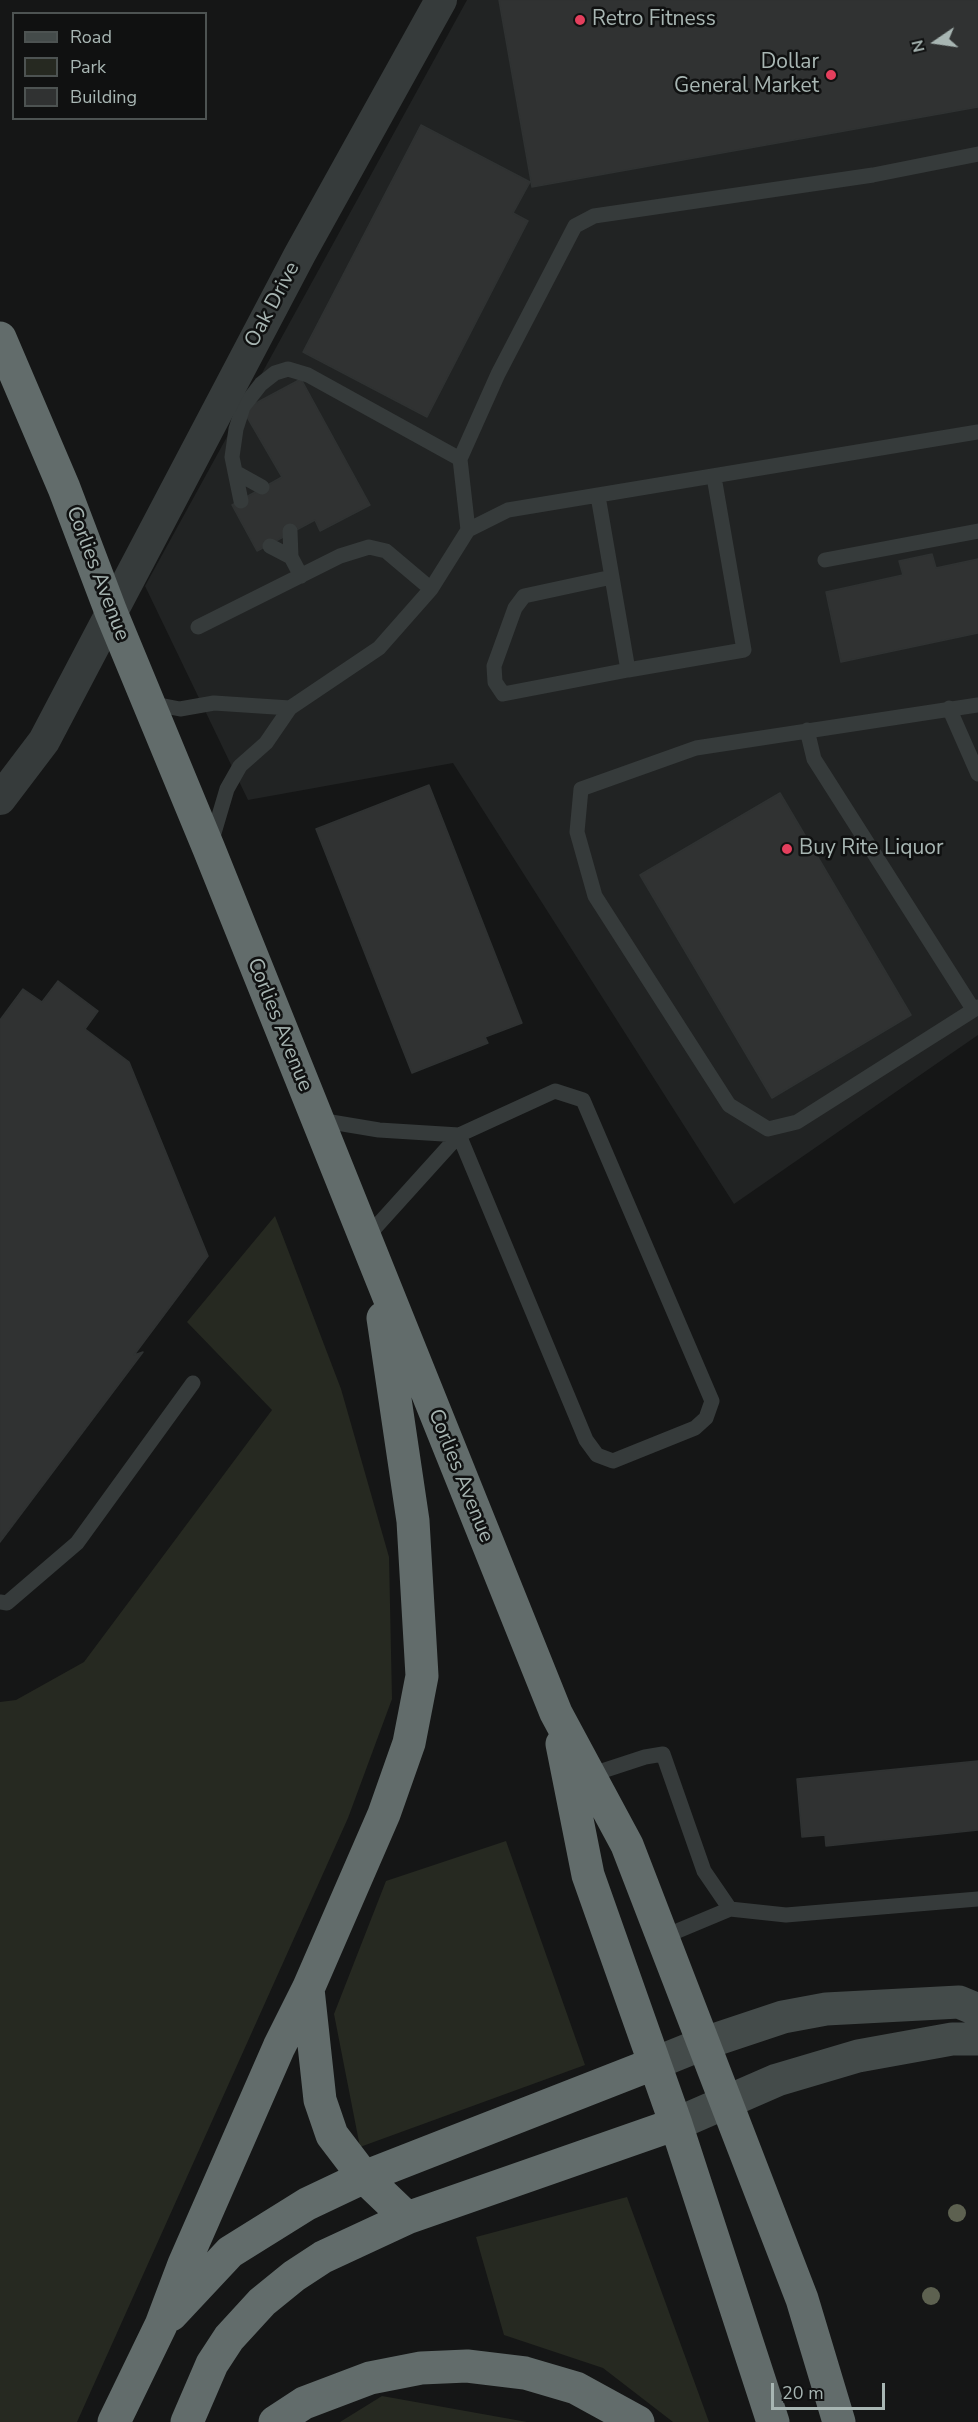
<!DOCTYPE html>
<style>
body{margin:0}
#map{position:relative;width:978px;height:2422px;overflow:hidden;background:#151616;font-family:"Nunito Sans",sans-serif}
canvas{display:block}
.legend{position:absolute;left:12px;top:12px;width:195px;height:108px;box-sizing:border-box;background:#101111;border:2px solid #4d5352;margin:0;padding:8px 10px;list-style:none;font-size:18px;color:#a8b6b3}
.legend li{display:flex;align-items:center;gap:12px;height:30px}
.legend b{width:30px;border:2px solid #4d5352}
.north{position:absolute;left:906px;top:12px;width:60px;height:60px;-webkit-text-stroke:4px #101111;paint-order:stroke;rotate:257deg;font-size:16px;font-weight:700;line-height:24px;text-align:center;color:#a8b6b3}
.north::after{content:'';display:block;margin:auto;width:21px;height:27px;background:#a8b6b3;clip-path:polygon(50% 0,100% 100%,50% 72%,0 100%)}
.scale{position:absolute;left:771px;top:2383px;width:114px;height:27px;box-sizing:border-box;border:3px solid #a8b6b3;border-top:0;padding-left:8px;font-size:18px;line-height:21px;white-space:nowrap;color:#a8b6b3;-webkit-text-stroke:4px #101111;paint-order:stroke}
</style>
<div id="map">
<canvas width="978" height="2422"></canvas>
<ul class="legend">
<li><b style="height:8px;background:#444b4a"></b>Road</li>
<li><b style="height:16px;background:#262921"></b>Park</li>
<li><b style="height:16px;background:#303232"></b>Building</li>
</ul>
<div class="north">N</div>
<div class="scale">20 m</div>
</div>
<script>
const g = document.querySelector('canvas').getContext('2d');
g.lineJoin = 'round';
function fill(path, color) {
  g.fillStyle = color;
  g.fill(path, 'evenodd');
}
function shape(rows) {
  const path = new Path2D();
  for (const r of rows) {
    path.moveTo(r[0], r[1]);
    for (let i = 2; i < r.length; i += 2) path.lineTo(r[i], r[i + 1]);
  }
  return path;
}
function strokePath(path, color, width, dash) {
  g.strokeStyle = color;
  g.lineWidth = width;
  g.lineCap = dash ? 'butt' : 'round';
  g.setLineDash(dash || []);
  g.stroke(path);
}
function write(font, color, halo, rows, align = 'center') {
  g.font = font + ' "Nunito Sans",sans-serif';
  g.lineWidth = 5;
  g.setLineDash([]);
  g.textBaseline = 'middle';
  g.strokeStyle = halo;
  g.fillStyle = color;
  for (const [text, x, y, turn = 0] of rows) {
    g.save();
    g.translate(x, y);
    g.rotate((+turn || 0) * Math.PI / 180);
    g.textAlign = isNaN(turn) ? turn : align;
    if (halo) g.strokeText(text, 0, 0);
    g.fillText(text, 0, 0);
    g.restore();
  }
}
fill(shape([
 [467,0,978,0,978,1035,734,1204,453,763,248,800,145,586]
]), '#212323');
fill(shape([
 [275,1216,341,1389,389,1557,392,1699,348,1818,77,2422,0,2422,0,1702,16,1700,84,1662,272,1410,187,1322],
 [506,1841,585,2065,360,2147,334,2014,386,1881],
 [627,2197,709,2422,673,2422,603,2368,504,2335,476,2237],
 [382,2396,527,2422,340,2422]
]), '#262921');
const building = shape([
 [499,0,978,0,978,107,532,187,499,0],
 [421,125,530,182,513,213,528,221,427,417,303,352,421,125],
 [301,379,370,505,320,531,315,520,257,551,232,505,282,477,243,410,301,379],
 [932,554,936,568,978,559,978,633,841,662,826,592,903,575,899,561,932,554],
 [429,785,522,1023,485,1037,488,1043,412,1073,316,829,429,785],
 [780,793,911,1015,772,1098,640,875,780,793],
 [58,981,98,1011,85,1029,129,1062,208,1256,134,1355,143,1352,0,1542,0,1020,23,989,42,1002,58,981],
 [978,1761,978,1830,826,1846,825,1835,802,1837,797,1779,978,1761]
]);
fill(building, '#303232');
strokePath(building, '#2f3232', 1.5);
strokePath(shape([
 [235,472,262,487],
 [598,496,628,670,744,650,714,477],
 [241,501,232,457,236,429,243,407,261,384,275,373,288,369,308,375,460,459],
 [468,530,460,459,498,374,575,226,594,216,873,175,978,154],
 [290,531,291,557],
 [270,546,291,557,301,576],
 [825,560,978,531],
 [612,577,524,596,515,608,494,666,495,682,503,694,628,670],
 [198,627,340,556,369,547,386,551,431,589],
 [149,703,180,709,214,703,290,708],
 [978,705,696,748,581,789,577,832,595,896,729,1105,768,1129,797,1122,978,1007],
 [949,708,978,774],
 [807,730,814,759,973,1009],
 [211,843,227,789,240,766,266,743,290,708,379,648,431,589,468,530,508,510,978,432],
 [319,1120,379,1130,459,1135],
 [365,1239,459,1135,555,1091,583,1100,712,1401,706,1418,695,1428,613,1461,597,1455,586,1440,459,1135],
 [0,1602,7,1603,77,1543,193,1383],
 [590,1775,645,1757,663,1754,704,1871,730,1909],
 [663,1937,730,1909,786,1915,978,1899]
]), '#363b3b', 15);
strokePath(shape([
 [0,799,44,741,300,254,441,0]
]), '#363b3b', 32);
strokePath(shape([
 [653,2064,705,2043,783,2017,826,2009,959,2002,978,2010],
 [676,2124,777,2080,858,2056,952,2039,978,2039]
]), '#444b4a', 33);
strokePath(shape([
 [0,338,64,488,111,612,209,849,556,1713,627,1845,802,2299,839,2422],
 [562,1744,588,1875,676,2124,773,2422],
 [308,1989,320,2100,332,2135,364,2177,407,2218],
 [171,2315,230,2252,307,2204,364,2177,653,2064],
 [114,2422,161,2325,184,2264,279,2047,308,1989,384,1814,409,1743,422,1676,413,1521,383,1318],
 [187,2422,212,2364,229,2338,262,2302,294,2276,323,2257,407,2218,676,2124],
 [275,2422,304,2403,370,2378,421,2368,467,2366,525,2373,576,2388,638,2422]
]), '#626c6b', 33);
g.fillStyle = '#5d6150';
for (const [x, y] of [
 [957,2213],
 [931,2296]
]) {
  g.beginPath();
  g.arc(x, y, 9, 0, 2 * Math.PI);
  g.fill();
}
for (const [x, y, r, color] of [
 [580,20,6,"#e43f5d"],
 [831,75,6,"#e43f5d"],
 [787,849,6,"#e43f5d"]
]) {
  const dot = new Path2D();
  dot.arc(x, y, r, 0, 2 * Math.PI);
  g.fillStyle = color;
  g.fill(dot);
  strokePath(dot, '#101111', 2);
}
write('21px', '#a8b6b3', '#101111', [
 ["Retro Fitness",592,20],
 ["Dollar",819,63,"right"],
 ["General Market",819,87,"right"],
 ["Buy Rite Liquor",799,849]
], 'left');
write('21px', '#a8b6b3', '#101111', [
 ["Oak Drive",273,305,-62],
 ["Corlies Avenue",97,574,69],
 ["Corlies Avenue",279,1025,68],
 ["Corlies Avenue",460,1476,68]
]);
</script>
